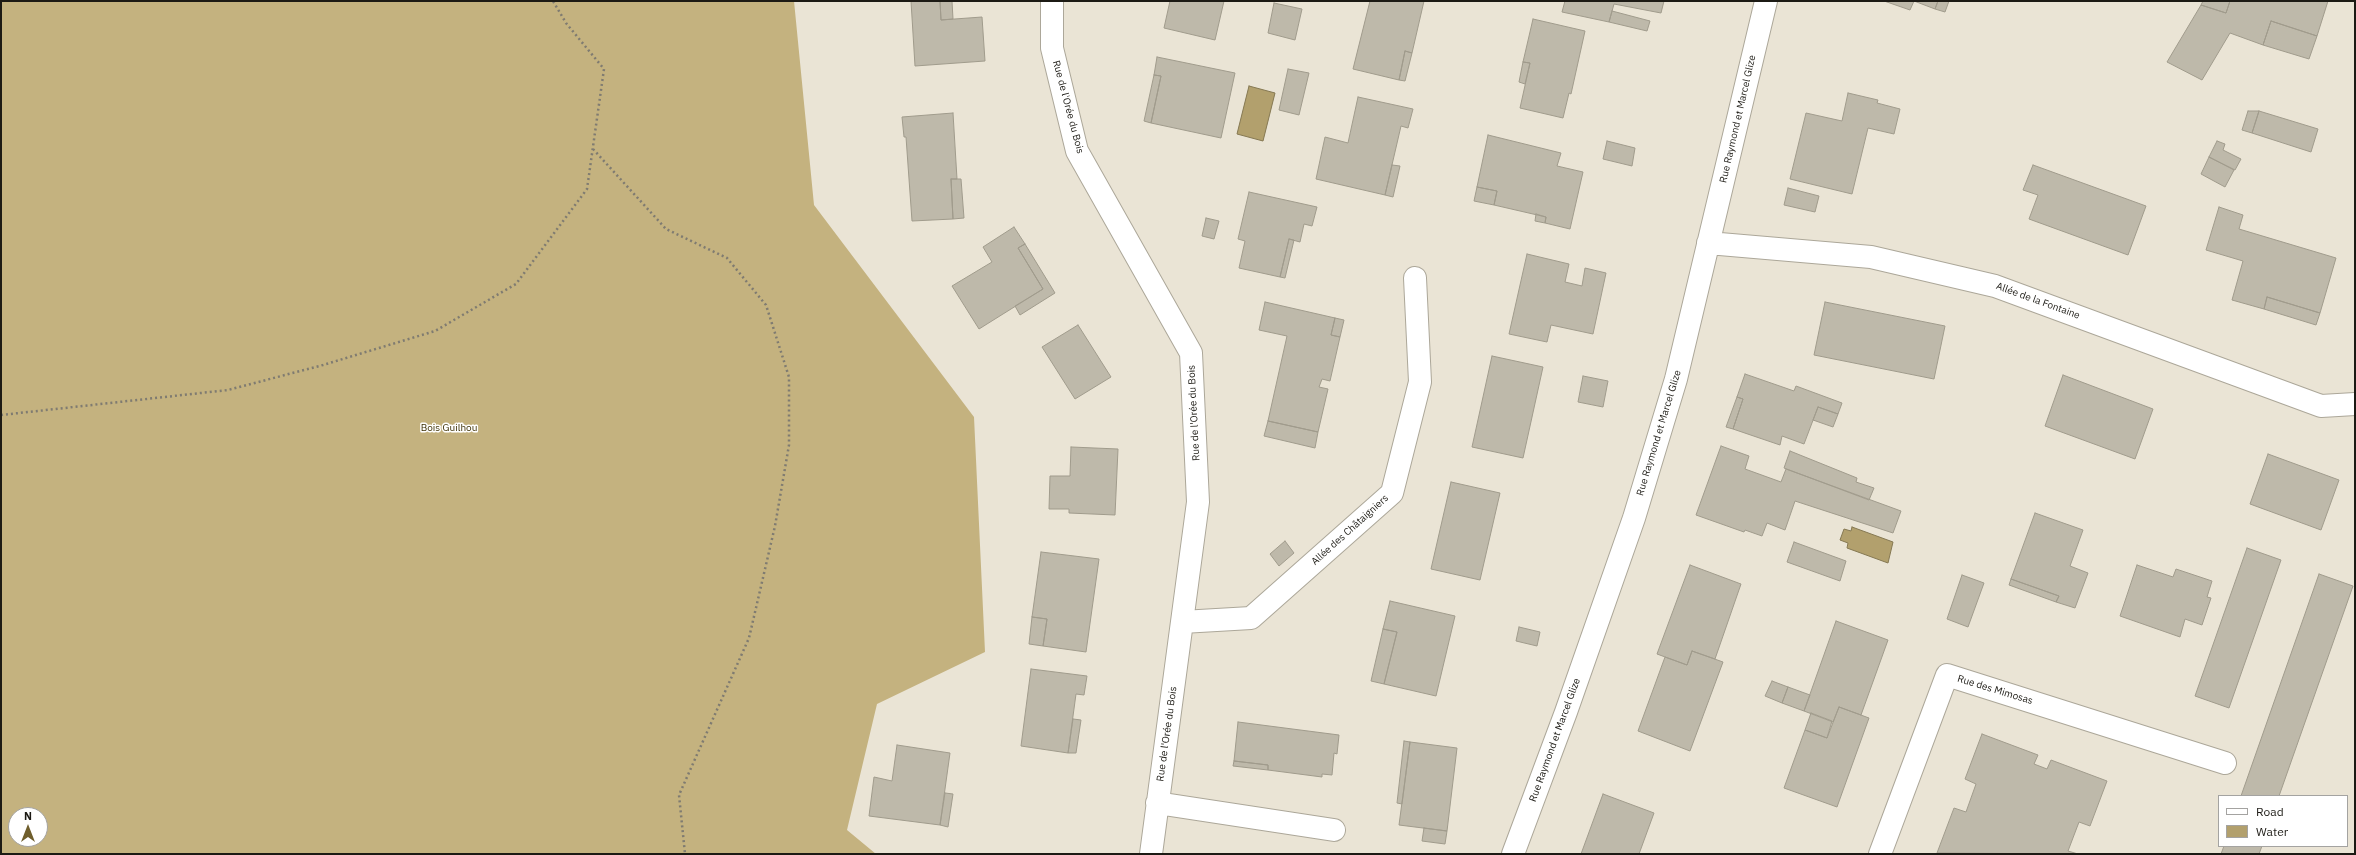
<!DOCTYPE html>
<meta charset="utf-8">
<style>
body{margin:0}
#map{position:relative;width:2356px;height:855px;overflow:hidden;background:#eae4d5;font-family:"IBM Plex Sans",sans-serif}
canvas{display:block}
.frame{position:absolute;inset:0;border:2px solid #1c1a14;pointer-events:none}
.legend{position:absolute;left:2218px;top:795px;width:130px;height:52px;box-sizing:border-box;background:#fff;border:1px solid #a4a3a1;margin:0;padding:5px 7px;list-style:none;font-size:12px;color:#1c1a14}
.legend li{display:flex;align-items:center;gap:8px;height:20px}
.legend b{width:20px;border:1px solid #a4a3a1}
.north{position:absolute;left:8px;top:807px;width:40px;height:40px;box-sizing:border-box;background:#fff;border:1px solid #a4a3a1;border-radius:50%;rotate:0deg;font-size:11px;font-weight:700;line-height:16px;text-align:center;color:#1c1a14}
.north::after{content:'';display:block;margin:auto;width:14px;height:18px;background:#6f5e2c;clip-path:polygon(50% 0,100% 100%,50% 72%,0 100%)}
</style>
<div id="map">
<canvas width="2356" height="855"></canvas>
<div class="frame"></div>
<ul class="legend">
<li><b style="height:5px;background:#fff"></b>Road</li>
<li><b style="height:11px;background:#b2a06d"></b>Water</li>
</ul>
<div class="north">N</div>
</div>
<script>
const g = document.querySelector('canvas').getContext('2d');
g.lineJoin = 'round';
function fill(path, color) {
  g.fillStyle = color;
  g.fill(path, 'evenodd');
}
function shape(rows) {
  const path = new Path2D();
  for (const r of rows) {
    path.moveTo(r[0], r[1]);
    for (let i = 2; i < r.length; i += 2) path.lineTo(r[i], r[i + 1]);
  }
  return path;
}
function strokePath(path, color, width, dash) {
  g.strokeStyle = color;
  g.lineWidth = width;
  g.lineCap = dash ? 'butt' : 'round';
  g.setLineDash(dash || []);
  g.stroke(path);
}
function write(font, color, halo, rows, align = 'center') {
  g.font = font + ' "IBM Plex Sans",sans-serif';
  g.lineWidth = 3;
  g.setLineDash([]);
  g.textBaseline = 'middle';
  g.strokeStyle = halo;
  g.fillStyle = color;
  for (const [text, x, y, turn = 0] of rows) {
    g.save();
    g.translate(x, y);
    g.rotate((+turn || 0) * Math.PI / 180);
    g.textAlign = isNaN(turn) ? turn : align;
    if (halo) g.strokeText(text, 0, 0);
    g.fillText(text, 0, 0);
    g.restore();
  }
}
fill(shape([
 [1,1,794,1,814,205,974,417,985,652,877,704,847,830,876,854,1,854],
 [16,815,40,815,40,839,16,839]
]), '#c4b27f');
const water = shape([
 [1249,86,1275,93,1263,141,1237,134,1249,86],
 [1852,527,1893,542,1888,563,1847,548,1848,543,1840,540,1844,529,1851,531,1852,527]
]);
fill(water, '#b2a06d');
strokePath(water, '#857852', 1);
const building = shape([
 [911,1,940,1,941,20,982,17,985,61,915,66,911,1],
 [940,1,952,1,953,19,941,20,940,1],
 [1170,1,1224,1,1215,40,1164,28,1170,1],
 [1370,1,1424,1,1412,53,1405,51,1399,80,1353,69,1370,1],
 [1565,1,1664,1,1661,13,1614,4,1609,22,1562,12,1565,1],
 [1884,1,1914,1,1910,10,1884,1],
 [1914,1,1938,1,1935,9,1914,1],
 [1938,1,1949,1,1945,12,1935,9,1938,1],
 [2203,1,2230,1,2226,13,2201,5,2203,1],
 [2230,1,2328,1,2317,36,2271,21,2263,45,2230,33,2202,80,2167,62,2201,5,2226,13,2230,1],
 [1274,3,1302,9,1295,40,1268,33,1274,3],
 [1612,11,1650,21,1647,31,1609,22,1612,11],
 [1533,19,1585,31,1571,94,1569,93,1563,118,1520,108,1530,63,1523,62,1533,19],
 [2271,21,2317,36,2309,59,2263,45,2271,21],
 [1405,51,1412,53,1405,81,1399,80,1405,51],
 [1157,57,1235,73,1221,138,1151,123,1161,76,1154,75,1157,57],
 [1523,62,1530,63,1525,84,1519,82,1523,62],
 [1288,69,1309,73,1299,115,1279,110,1288,69],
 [1154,75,1161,76,1151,123,1144,121,1154,75],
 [1848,93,1878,100,1877,103,1900,109,1894,134,1868,128,1852,194,1790,179,1806,113,1842,121,1848,93],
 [1358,97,1413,109,1408,128,1401,126,1385,195,1316,179,1325,137,1348,143,1358,97],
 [2248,111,2259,111,2252,133,2242,130,2248,111],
 [2259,111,2318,129,2311,152,2252,133,2259,111],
 [953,113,957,179,951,179,953,219,912,221,906,137,904,137,902,117,953,113],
 [1488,135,1561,153,1557,166,1583,172,1570,229,1545,223,1546,217,1494,205,1497,191,1477,187,1488,135],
 [1607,141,1635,148,1632,166,1603,159,1607,141],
 [2217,141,2225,144,2223,150,2241,159,2235,170,2209,157,2217,141],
 [2209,157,2234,170,2225,187,2201,174,2209,157],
 [1392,165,1400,166,1393,197,1385,195,1392,165],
 [2033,165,2146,206,2128,255,2029,219,2038,195,2023,190,2033,165],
 [951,179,961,179,964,218,953,219,951,179],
 [1477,187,1497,191,1494,205,1474,201,1477,187],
 [1788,188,1819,196,1815,212,1784,205,1788,188],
 [1249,192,1317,207,1312,226,1304,224,1300,242,1289,239,1280,277,1239,268,1245,241,1238,239,1249,192],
 [2219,207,2243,215,2239,229,2336,258,2320,313,2267,297,2264,309,2232,300,2243,261,2206,250,2219,207],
 [1536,214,1546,217,1545,223,1535,221,1536,214],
 [1206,218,1219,221,1214,239,1202,236,1206,218],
 [1014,227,1025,244,1018,248,1043,289,979,329,952,286,992,262,983,247,1014,227],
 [1289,239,1294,240,1285,278,1280,277,1289,239],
 [1025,244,1055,293,1020,315,1015,306,1043,289,1018,248,1025,244],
 [1527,254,1569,264,1565,282,1582,286,1585,268,1606,273,1593,334,1551,325,1547,342,1509,334,1527,254],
 [2267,297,2320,313,2316,325,2264,309,2267,297],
 [1265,302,1335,318,1331,335,1340,337,1330,381,1322,379,1319,387,1328,389,1318,432,1268,421,1287,336,1259,330,1265,302],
 [1825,302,1945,326,1934,379,1814,355,1825,302],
 [1335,318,1344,320,1340,337,1331,335,1335,318],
 [1078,325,1111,377,1075,399,1042,347,1078,325],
 [1492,356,1543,367,1523,458,1472,447,1492,356],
 [1745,374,1794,391,1796,386,1842,403,1838,414,1818,407,1804,444,1782,436,1780,445,1733,429,1743,399,1737,397,1745,374],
 [2063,375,2153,409,2135,459,2045,426,2063,375],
 [1583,376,1608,381,1603,407,1578,402,1583,376],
 [1737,397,1743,399,1733,429,1726,427,1737,397],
 [1818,407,1838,414,1833,427,1813,420,1818,407],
 [1268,421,1318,432,1315,448,1264,436,1268,421],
 [1721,446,1749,456,1745,469,1781,482,1786,469,1901,511,1893,533,1795,501,1785,530,1767,523,1762,536,1745,530,1744,532,1696,515,1721,446],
 [1071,447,1118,449,1115,515,1069,513,1069,509,1049,509,1050,476,1070,476,1071,447],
 [1790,451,1857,478,1856,482,1874,488,1869,500,1784,468,1790,451],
 [2268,454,2339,480,2321,530,2250,504,2268,454],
 [1451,482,1500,493,1480,580,1431,569,1451,482],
 [2035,513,2083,530,2070,566,2088,573,2075,608,2056,602,2059,596,2011,579,2035,513],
 [1285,541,1294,553,1279,566,1270,554,1285,541],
 [1794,542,1846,561,1840,581,1787,562,1794,542],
 [2247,548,2281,560,2229,708,2195,696,2247,548],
 [1041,552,1099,559,1086,652,1043,646,1047,619,1032,617,1041,552],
 [1690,565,1741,584,1715,659,1692,651,1687,665,1657,654,1690,565],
 [2137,565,2173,577,2176,569,2212,581,2207,597,2211,598,2202,625,2185,619,2180,637,2120,616,2137,565],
 [2319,574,2353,586,2279,796,2241,796,2319,574],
 [1962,575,1984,583,1968,627,1947,619,1962,575],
 [2011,579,2059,596,2056,602,2009,585,2011,579],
 [1390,601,1455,616,1436,696,1384,684,1397,632,1383,629,1390,601],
 [1032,617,1047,619,1043,646,1029,644,1032,617],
 [1836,621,1888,640,1861,715,1839,707,1833,722,1804,711,1836,621],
 [1519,627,1540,632,1537,646,1516,641,1519,627],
 [1383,629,1397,632,1384,684,1371,681,1383,629],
 [1692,651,1723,662,1690,751,1638,731,1665,657,1687,665,1692,651],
 [1031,669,1087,676,1084,695,1076,694,1068,753,1021,746,1031,669],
 [1772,681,1788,687,1782,703,1765,696,1772,681],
 [1788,687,1810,695,1804,711,1782,703,1788,687],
 [1839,707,1869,718,1837,807,1784,788,1805,730,1827,738,1839,707],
 [1811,713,1832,721,1827,738,1805,730,1811,713],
 [1073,719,1081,720,1076,753,1068,753,1073,719],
 [1238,722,1339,735,1337,754,1334,753,1332,775,1322,774,1322,777,1268,770,1268,765,1234,761,1238,722],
 [1982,734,2038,755,2034,764,2047,769,2051,760,2107,781,2090,826,2079,822,2068,851,2078,854,1937,853,1954,808,1966,812,1976,784,1965,779,1982,734],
 [1404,741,1410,742,1402,804,1397,803,1404,741],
 [1410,742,1457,748,1447,831,1399,825,1410,742],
 [897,745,950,753,940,825,869,816,874,777,892,781,897,745],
 [1234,761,1268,765,1268,770,1233,766,1234,761],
 [945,793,953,794,948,827,940,825,945,793],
 [1603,794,1654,813,1639,854,1581,854,1603,794],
 [1424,828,1447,831,1445,844,1422,841,1424,828],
 [2224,846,2262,846,2259,854,2221,854,2224,846]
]);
fill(building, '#beb9aa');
strokePath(building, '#a09b8c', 1);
const street = shape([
 [1052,1,1052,48,1077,151,1191,353,1198,502,1151,854],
 [1708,243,1871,257,1995,286,2321,406,2355,404],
 [1182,622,1251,618,1392,493,1420,382,1415,278],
 [1157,803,1334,830],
 [1513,854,1566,712,1634,518,1676,379,1766,1],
 [1880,854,1947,675,2225,763]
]);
strokePath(street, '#aca799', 24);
strokePath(shape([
 [593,149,666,229,727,258,766,305,789,377,789,445,775,526,749,638,679,795,685,854],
 [1,415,228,390,323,365,435,331,516,284,587,189,604,69,566,23,553,1]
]), '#7f7b71', 2.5, [2, 3]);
strokePath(street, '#fff', 22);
write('10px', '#1c1a14', '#fff', [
 ["Rue de l'Orée du Bois",1068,107,75],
 ["Rue Raymond et Marcel Glize",1738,119,-77],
 ["Allée de la Fontaine",2038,301,20],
 ["Rue de l'Orée du Bois",1194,413,-93],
 ["Rue Raymond et Marcel Glize",1659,433,-73],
 ["Allée des Châtaigniers",1350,530,-42],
 ["Rue des Mimosas",1995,690,17],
 ["Rue de l'Orée du Bois",1167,734,-82],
 ["Rue Raymond et Marcel Glize",1555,740,-70]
]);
write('10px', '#3b2e02', '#fff', [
 ["Bois Guilhou",449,428]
]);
</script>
